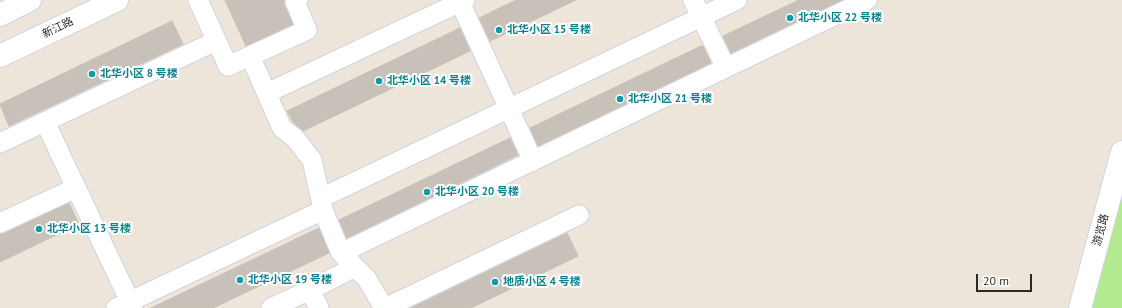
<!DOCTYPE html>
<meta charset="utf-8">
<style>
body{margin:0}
#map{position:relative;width:1122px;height:308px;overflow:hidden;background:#ede4da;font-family:"PT Sans",sans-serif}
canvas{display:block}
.scale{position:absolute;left:976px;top:274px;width:56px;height:18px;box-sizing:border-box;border:2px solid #292929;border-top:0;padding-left:5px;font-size:12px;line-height:14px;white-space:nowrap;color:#292929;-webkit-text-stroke:3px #fff;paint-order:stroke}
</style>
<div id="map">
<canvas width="1122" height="308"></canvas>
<div class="scale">20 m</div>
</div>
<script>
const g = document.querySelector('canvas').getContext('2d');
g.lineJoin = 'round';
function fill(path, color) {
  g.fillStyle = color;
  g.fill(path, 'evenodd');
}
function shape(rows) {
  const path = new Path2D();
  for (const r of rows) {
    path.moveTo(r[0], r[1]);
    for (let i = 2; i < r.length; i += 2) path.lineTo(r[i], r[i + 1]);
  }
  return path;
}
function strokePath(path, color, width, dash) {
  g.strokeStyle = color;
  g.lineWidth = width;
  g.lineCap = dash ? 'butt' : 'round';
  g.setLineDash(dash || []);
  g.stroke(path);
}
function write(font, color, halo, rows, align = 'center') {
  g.font = font + ' "PT Sans","Noto Sans SC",sans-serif';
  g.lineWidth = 4;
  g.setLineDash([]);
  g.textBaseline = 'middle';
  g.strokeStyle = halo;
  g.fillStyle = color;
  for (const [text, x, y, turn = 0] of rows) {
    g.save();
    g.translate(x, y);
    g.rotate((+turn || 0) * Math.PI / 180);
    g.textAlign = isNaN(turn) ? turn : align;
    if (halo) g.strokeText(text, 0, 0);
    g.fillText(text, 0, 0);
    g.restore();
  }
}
fill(shape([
 [1122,182,1122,308,1088,308]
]), '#b3e991');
const building = shape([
 [225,0,284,0,285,6,293,24,246,46,225,0],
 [516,0,576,0,490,41,479,18,516,0],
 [799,0,842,0,731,53,723,36,799,0],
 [172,21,183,44,9,126,0,104,172,21],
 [460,28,470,51,303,131,293,122,287,111,460,28],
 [701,46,703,46,711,63,538,146,530,128,701,46],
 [510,138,518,155,347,238,339,220,510,138],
 [69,203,79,224,0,262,0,234,5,233,69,203],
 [319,228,329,253,213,308,151,308,319,228],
 [567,233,578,256,471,308,411,308,567,233]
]);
fill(building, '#c8c1ba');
strokePath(building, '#c8c0b3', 1);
const minor = shape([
 [198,0,228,66,250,56,282,128,295,138,312,160,323,210,341,253,367,279,384,308],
 [459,0,533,161],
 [693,0,726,68],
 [250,56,307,30,295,2,298,0],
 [267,93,465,0],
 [45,122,133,308],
 [0,143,216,41],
 [321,198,737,0],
 [0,223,76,188],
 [341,253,867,0],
 [116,308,323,210],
 [271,308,310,290],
 [319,308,310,290,355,267],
 [385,308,579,215]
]);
const secondary = shape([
 [0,15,30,0],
 [0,56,117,0],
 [1080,308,1122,152]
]);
strokePath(minor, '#cfd4e4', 21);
strokePath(secondary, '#cfd4e4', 24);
strokePath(minor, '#fff', 19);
strokePath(secondary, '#fff', 22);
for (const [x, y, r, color] of [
 [790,18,4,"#0f9aa8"],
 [499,30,4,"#0f9aa8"],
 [92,74,4,"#0f9aa8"],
 [379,81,4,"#0f9aa8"],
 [620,99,4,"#0f9aa8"],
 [427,192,4,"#0f9aa8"],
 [39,229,4,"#0f9aa8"],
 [240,280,4,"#0f9aa8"],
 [495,282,4,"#0f9aa8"]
]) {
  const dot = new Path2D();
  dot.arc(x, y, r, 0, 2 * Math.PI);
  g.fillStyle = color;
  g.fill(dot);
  strokePath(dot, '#fff', 1.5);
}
write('bold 11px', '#0d838f', '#fff', [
 ["北华小区 22 号楼",798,18],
 ["北华小区 15 号楼",507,30],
 ["北华小区 8 号楼",100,74],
 ["北华小区 14 号楼",387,81],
 ["北华小区 21 号楼",628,99],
 ["北华小区 20 号楼",435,192],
 ["北华小区 13 号楼",47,229],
 ["北华小区 19 号楼",248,280],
 ["地质小区 4 号楼",503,282]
], 'left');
write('11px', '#292929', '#fff', [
 ["新江路",58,28,-26],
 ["游览路",1101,230,-75]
]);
</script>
